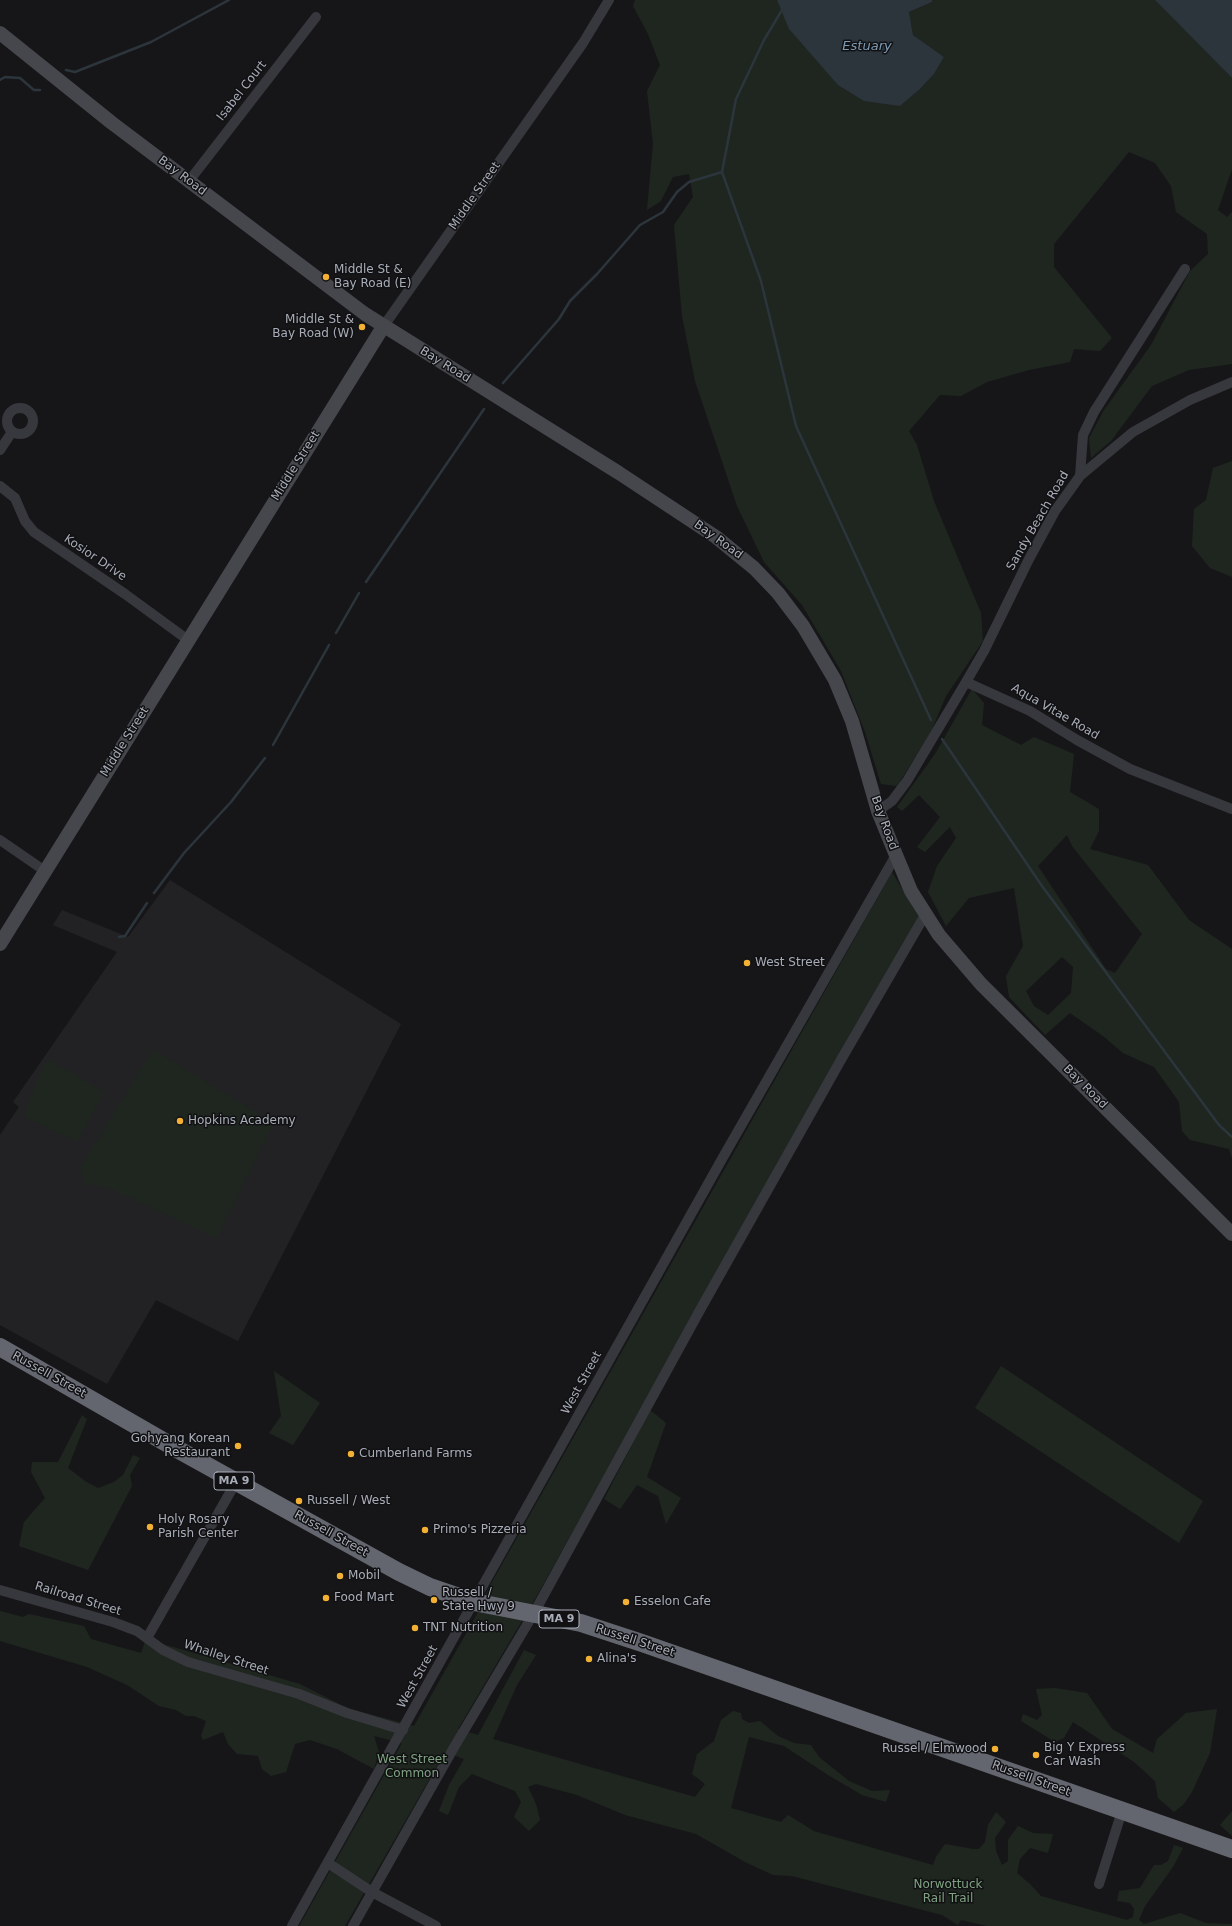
<!DOCTYPE html>
<style>
body{margin:0}
canvas{display:block;background:#161618}
</style>
<canvas width="1232" height="1926"></canvas>
<script>
const g = document.querySelector('canvas').getContext('2d');
g.lineJoin = 'round';
function fill(path, color) {
  g.fillStyle = color;
  g.fill(path, 'evenodd');
}
function shape(rows) {
  const path = new Path2D();
  for (const r of rows) {
    if (r.length === 3) {
      path.moveTo(r[0] + r[2], r[1]);
      path.arc(r[0], r[1], r[2], 0, 2 * Math.PI);
      continue;
    }
    path.moveTo(r[0], r[1]);
    for (let i = 2; i < r.length; i += 2) path.lineTo(r[i], r[i + 1]);
  }
  return path;
}
function strokePath(path, color, width, dash) {
  g.strokeStyle = color;
  g.lineWidth = width;
  g.lineCap = dash ? 'butt' : 'round';
  g.setLineDash(dash || []);
  g.stroke(path);
}
function write(font, color, halo, rows, align = 'center') {
  g.font = font + ' "DejaVu Sans",sans-serif';
  g.lineWidth = 3;
  g.setLineDash([]);
  g.textBaseline = 'middle';
  g.strokeStyle = halo;
  g.fillStyle = color;
  for (const [text, x, y, turn = 0] of rows) {
    g.save();
    g.translate(x, y);
    g.rotate((+turn || 0) * Math.PI / 180);
    g.textAlign = isNaN(turn) ? turn : align;
    if (halo) g.strokeText(text, 0, 0);
    g.fillText(text, 0, 0);
    g.restore();
  }
}
fill(shape([
 [170,880,401,1024,238,1341,156,1300,107,1384,0,1325,0,1135,19,1107,13,1102,117,952,53,925,62,910,128,937]
]), '#222225');
fill(shape([
 [635,0,777,0,791,31,805,47,900,106,919,90,934,74,944,57,913,35,909,12,932,2,932,0,1155,0,1232,78,1232,169,1218,210,1227,217,1232,212,1232,364,1189,370,1152,386,1111,441,1091,458,1089,438,1104,410,1151,345,1190,271,1208,254,1207,234,1176,212,1171,186,1155,163,1129,152,1054,244,1054,267,1112,338,1100,351,1074,349,1070,362,1029,370,987,382,961,396,940,395,909,431,917,445,934,501,981,613,983,641,946,696,930,734,897,786,881,784,865,732,841,671,802,605,764,562,737,506,695,381,682,316,674,225,693,197,689,174,673,177,661,201,647,210,653,144,647,91,660,65,648,34,633,6],
 [1232,461,1232,577,1210,568,1192,546,1194,509,1206,500,1213,468],
 [972,689,984,703,982,725,1021,745,1034,737,1074,754,1070,792,1099,809,1099,831,1090,849,1148,865,1189,920,1232,949,1232,1158,1229,1149,1190,1140,1182,1131,1179,1102,1154,1067,1123,1053,1103,1036,1070,1013,1045,1035,1009,997,1006,976,1023,946,1014,888,969,898,946,926,928,892,937,866,956,838,950,827,925,852,917,847,940,817,919,795,902,811,897,807,935,754],
 [1067,835,1072,846,1142,934,1115,973,1106,969,1038,866],
 [1062,957,1073,967,1071,993,1048,1015,1034,1006,1026,991],
 [892,872,919,917,535,1599,458,1729,478,1735,524,1650,536,1655,517,1685,493,1739,695,1797,705,1784,692,1774,697,1754,714,1741,721,1720,733,1711,741,1713,742,1719,749,1723,760,1721,778,1736,794,1743,811,1745,819,1757,849,1781,872,1791,890,1790,886,1802,862,1795,828,1775,784,1746,749,1737,731,1808,781,1822,788,1815,814,1831,933,1865,936,1857,945,1844,973,1849,979,1849,985,1842,988,1825,996,1812,1006,1822,995,1838,996,1851,1002,1865,1008,1861,1008,1840,1018,1826,1033,1833,1053,1834,1048,1853,1030,1848,1020,1859,1017,1873,1030,1884,1041,1896,1127,1920,1133,1917,1134,1909,1130,1903,1117,1901,1119,1891,1140,1888,1154,1865,1161,1865,1168,1861,1174,1845,1183,1848,1173,1867,1145,1906,1139,1920,1144,1924,1180,1913,1206,1923,1232,1924,1232,1926,987,1926,961,1920,958,1925,942,1915,792,1876,773,1875,745,1862,696,1834,625,1815,577,1795,536,1784,528,1787,536,1804,540,1820,529,1831,514,1817,521,1802,515,1791,472,1774,459,1787,448,1815,439,1811,449,1785,464,1759,445,1752,345,1926,299,1926,402,1743,374,1736,379,1752,374,1769,337,1749,310,1740,295,1744,286,1772,271,1776,262,1769,258,1756,237,1754,228,1744,223,1732,203,1740,201,1736,206,1721,194,1716,186,1716,176,1710,159,1706,127,1685,87,1667,0,1641,0,1611,23,1617,29,1614,84,1626,91,1639,141,1653,146,1639,300,1684,347,1708,414,1726,477,1614,488,1589],
 [153,1050,274,1123,217,1238,109,1188,85,1184,80,1168],
 [47,1059,104,1092,77,1142,27,1118,24,1112],
 [1001,1366,1203,1501,1179,1543,975,1408],
 [274,1371,320,1403,293,1445,269,1433,281,1416],
 [650,1410,666,1423,647,1477,681,1498,666,1524,658,1496,637,1485,620,1509,604,1499],
 [82,1415,87,1419,68,1468,85,1481,98,1488,114,1482,123,1475,133,1455,140,1458,130,1475,132,1486,88,1570,19,1546,24,1522,45,1498,31,1472,32,1462,58,1462],
 [1055,1688,1087,1693,1112,1729,1153,1753,1157,1739,1186,1713,1217,1709,1210,1753,1192,1792,1183,1805,1174,1812,1158,1798,1155,1781,1134,1762,1073,1722,1064,1738,1055,1742,1021,1721,1023,1714,1037,1720,1042,1715,1036,1689],
 [1232,1811,1232,1836,1220,1825]
]), '#1e261f');
fill(shape([
 [777,0,932,0,932,2,909,12,913,35,944,57,934,74,919,90,900,106,864,101,838,85,789,29],
 [1155,0,1232,0,1232,78]
]), '#2c353c');
strokePath(shape([
 [782,10,764,40,736,99,722,172,761,281,796,426,931,720],
 [66,70,75,72,151,42,229,0],
 [0,80,5,77,20,78,34,90,40,90],
 [503,383,559,319,570,301,597,274,640,225,663,212,677,192,689,182,722,172],
 [366,582,484,409],
 [336,633,359,593],
 [942,739,1042,886,1219,1125,1232,1137],
 [273,745,329,645],
 [154,893,184,853,231,802,265,758],
 [119,937,125,936,147,903]
]), '#2c353c', 2.5);
strokePath(shape([
 [189,181,316,17],
 [383,327,583,43,609,0],
 [20,421,13],
 [0,450,12,432],
 [1080,476,1133,432,1190,400,1232,382],
 [0,486,15,498,25,521,34,532,125,594,188,640],
 [966,682,984,651,1029,559,1055,511,1080,476,1083,435,1094,412,1185,269],
 [878,811,892,801,907,781,966,682,1030,711,1077,740,1130,769,1232,809],
 [0,840,45,871],
 [0,1590,113,1622,137,1631,163,1650,188,1662,299,1694,347,1713,403,1730],
 [147,1638,236,1482],
 [328,1863,372,1892,436,1926],
 [1099,1884,1122,1811],
 [292,1926,722,1159,896,855],
 [353,1926,453,1749,534,1613,700,1310,842,1058,925,915]
]), '#37383d', 10);
strokePath(shape([
 [0,33,112,123,365,314,619,473,716,537,754,568,778,593,803,626,835,680,852,721,878,811,896,855,911,891,939,935,981,984,1232,1234],
 [0,944,383,327]
]), '#45474d', 14);
strokePath(shape([
 [0,1347,177,1449,399,1572,430,1587,474,1602,581,1623,642,1643,1232,1849]
]), '#63666e', 18);
for (const [x, y, r, color] of [
 [326,277,4,"#f2b134"],
 [362,327,4,"#f2b134"],
 [747,963,4,"#f2b134"],
 [180,1121,4,"#f2b134"],
 [238,1446,4,"#f2b134"],
 [351,1454,4,"#f2b134"],
 [299,1501,4,"#f2b134"],
 [150,1527,4,"#f2b134"],
 [425,1530,4,"#f2b134"],
 [340,1576,4,"#f2b134"],
 [326,1598,4,"#f2b134"],
 [434,1600,4,"#f2b134"],
 [626,1602,4,"#f2b134"],
 [415,1628,4,"#f2b134"],
 [589,1659,4,"#f2b134"],
 [995,1749,4,"#f2b134"],
 [1036,1755,4,"#f2b134"]
]) {
  const dot = new Path2D();
  dot.arc(x, y, r, 0, 2 * Math.PI);
  g.fillStyle = color;
  g.fill(dot);
  strokePath(dot, '#111113', 1.5);
}
for (const [x, y, w] of [
 [234,1481,40],
 [559,1619,40]
]) {
  const box = new Path2D();
  box.roundRect(x - w / 2, y - 9, w, 18, 3);
  g.fillStyle = '#111113';
  g.fill(box);
  strokePath(box, '#a8adb8', 1);
}
write('bold 11px', '#a8adb8', null, [
 ["MA 9",234,1481],
 ["MA 9",559,1619]
]);
write('12px', '#a8adb8', '#111113', [
 ["Isabel Court",242,91,-52],
 ["Bay Road",182,176,37],
 ["Middle Street",475,196,-55],
 ["Bay Road",445,365,32],
 ["Middle Street",296,466,-58],
 ["Sandy Beach Road",1038,521,-60],
 ["Bay Road",718,540,36],
 ["Kosior Drive",95,558,34],
 ["Aqua Vitae Road",1055,712,30],
 ["Middle Street",125,742,-58],
 ["Bay Road",884,823,70],
 ["Bay Road",1085,1087,45],
 ["Russell Street",49,1375,29],
 ["West Street",582,1383,-61],
 ["Russell Street",331,1534,29],
 ["Railroad Street",78,1599,17],
 ["Russell Street",635,1641,18],
 ["Whalley Street",226,1658,18],
 ["West Street",418,1677,-61],
 ["Russell Street",1031,1779,20]
]);
write('12px', '#a8adb8', '#111113', [
 ["Middle St &",334,270],
 ["Bay Road (E)",334,284],
 ["Middle St &",354,320,"right"],
 ["Bay Road (W)",354,334,"right"],
 ["West Street",755,963],
 ["Hopkins Academy",188,1121],
 ["Gohyang Korean",230,1439,"right"],
 ["Restaurant",230,1453,"right"],
 ["Cumberland Farms",359,1454],
 ["Russell / West",307,1501],
 ["Holy Rosary",158,1520],
 ["Parish Center",158,1534],
 ["Primo's Pizzeria",433,1530],
 ["Mobil",348,1576],
 ["Russell /",442,1593],
 ["State Hwy 9",442,1607],
 ["Food Mart",334,1598],
 ["Esselon Cafe",634,1602],
 ["TNT Nutrition",423,1628],
 ["Alina's",597,1659],
 ["Big Y Express",1044,1748],
 ["Car Wash",1044,1762],
 ["Russel / Elmwood",987,1749,"right"]
], 'left');
write('12px', '#7fa381', '#111113', [
 ["West Street",412,1760],
 ["Common",412,1774],
 ["Norwottuck",948,1885],
 ["Rail Trail",948,1899]
]);
write('italic 13px', '#7f9bb3', '#111113', [
 ["Estuary",867,47]
]);
</script>
